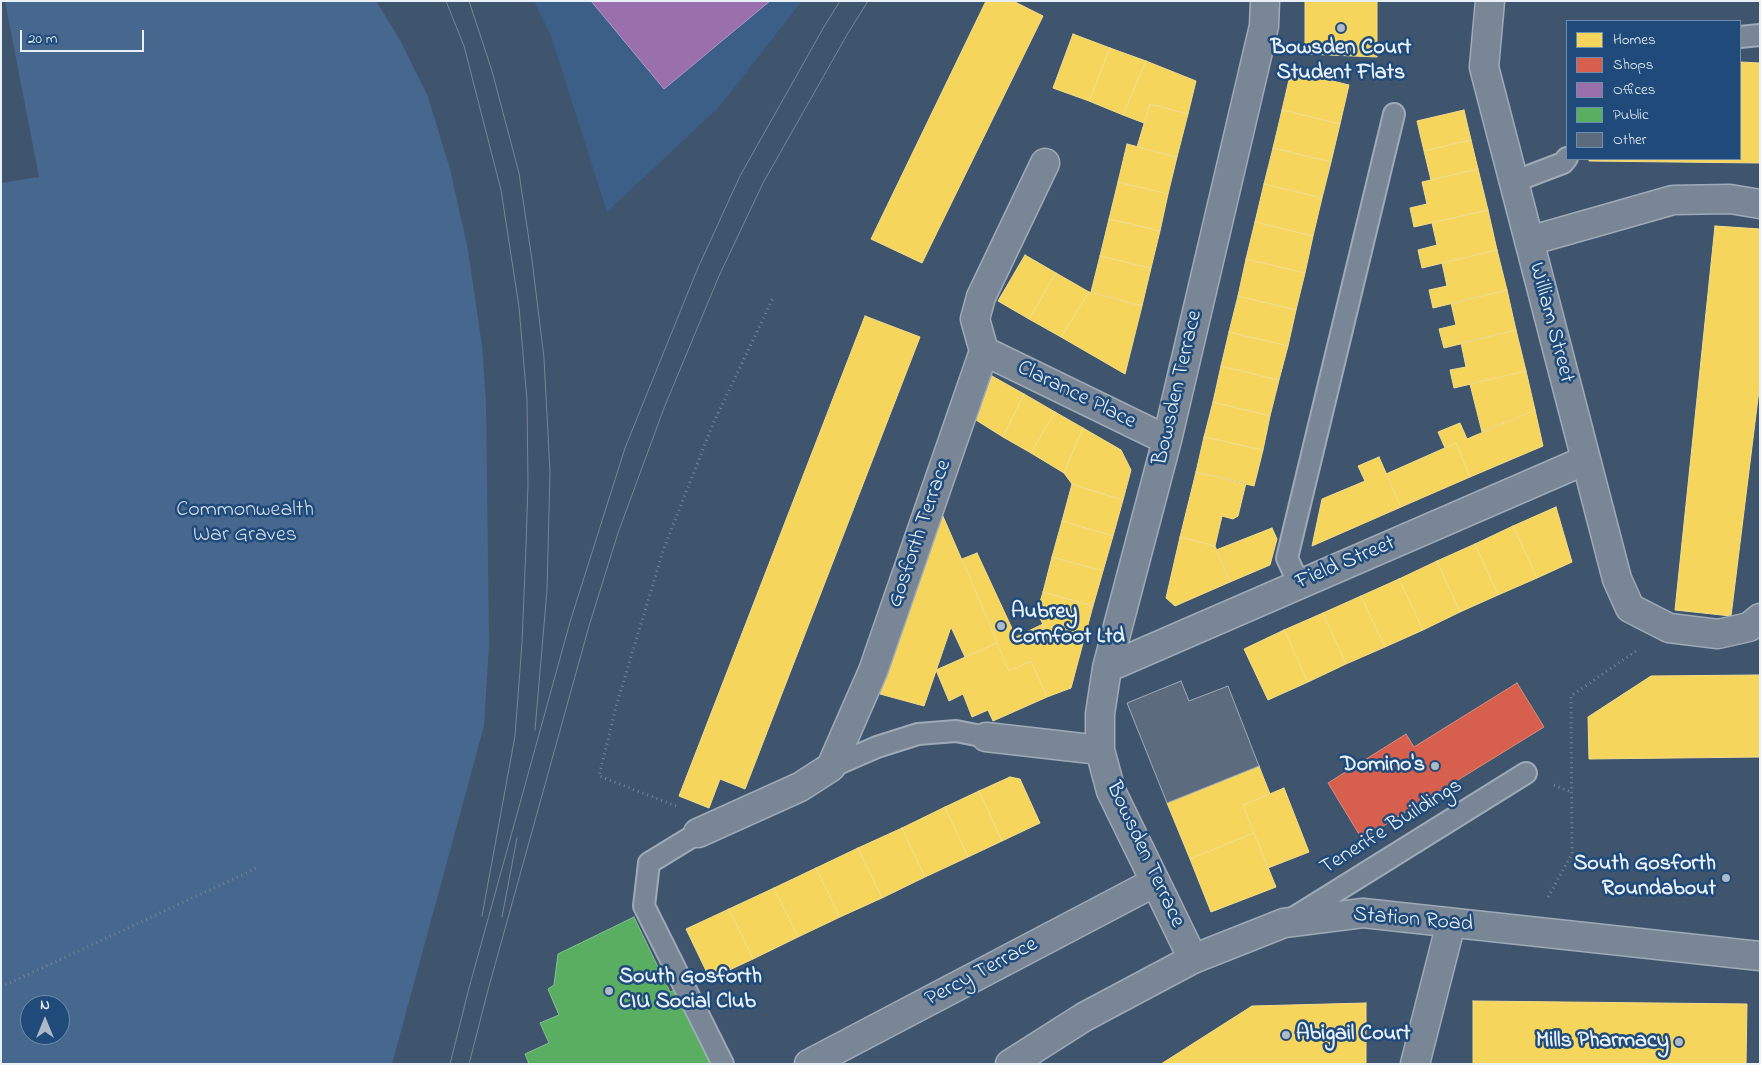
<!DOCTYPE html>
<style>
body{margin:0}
#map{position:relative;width:1761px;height:1065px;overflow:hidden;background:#3f556e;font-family:"Indie Flower",sans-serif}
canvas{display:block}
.frame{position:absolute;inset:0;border:2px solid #e8f1f8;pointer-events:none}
.legend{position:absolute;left:1566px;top:20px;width:175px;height:140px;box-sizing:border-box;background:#1f4a7a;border:1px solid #6f8dac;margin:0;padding:6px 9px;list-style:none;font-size:15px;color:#e8f1f8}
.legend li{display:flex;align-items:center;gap:10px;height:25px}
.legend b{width:25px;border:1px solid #6f8dac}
.north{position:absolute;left:20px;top:995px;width:50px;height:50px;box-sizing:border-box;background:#1f4a7a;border:1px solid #6f8dac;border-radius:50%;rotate:0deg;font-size:14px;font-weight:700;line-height:20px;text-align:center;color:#e8f1f8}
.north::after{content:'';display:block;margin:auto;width:18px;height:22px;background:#adbac8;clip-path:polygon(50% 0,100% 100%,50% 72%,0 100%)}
.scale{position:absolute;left:20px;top:30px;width:124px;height:22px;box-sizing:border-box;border:2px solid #e8f1f8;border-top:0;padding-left:6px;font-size:15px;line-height:18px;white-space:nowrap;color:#e8f1f8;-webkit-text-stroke:4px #1f4a7a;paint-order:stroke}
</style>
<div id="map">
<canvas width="1761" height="1065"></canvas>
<div class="frame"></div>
<ul class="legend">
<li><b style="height:14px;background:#f6d55c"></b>Homes</li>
<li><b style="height:14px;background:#d6604d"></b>Shops</li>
<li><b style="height:14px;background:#9970ab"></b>Offices</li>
<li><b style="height:14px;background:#5aae61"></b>Public</li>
<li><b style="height:14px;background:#5c6c7e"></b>Other</li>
</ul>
<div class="north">N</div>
<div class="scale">20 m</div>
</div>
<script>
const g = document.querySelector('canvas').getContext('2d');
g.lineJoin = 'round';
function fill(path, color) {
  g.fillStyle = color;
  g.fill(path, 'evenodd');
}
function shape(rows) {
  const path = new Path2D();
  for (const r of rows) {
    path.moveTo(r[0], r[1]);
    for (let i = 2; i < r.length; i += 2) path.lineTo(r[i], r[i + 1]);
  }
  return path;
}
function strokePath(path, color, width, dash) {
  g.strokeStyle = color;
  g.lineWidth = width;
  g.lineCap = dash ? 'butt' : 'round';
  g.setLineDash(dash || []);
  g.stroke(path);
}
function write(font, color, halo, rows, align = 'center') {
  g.font = font + ' "Indie Flower",sans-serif';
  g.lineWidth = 5;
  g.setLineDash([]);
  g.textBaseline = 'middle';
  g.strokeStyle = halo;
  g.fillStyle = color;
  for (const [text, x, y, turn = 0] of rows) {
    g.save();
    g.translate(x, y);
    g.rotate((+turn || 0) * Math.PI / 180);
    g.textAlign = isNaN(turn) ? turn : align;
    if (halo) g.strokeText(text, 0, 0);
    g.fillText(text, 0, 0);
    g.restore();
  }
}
fill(shape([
 [534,1,802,1,718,108,607,212,551,36]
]), '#3b5f87');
fill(shape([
 [5,1,376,1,400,40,428,97,450,169,468,250,482,346,486,402,489,645,484,726,392,1064,1,1064,1,183,39,177],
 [30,1005,60,1005,60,1035,30,1035]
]), '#46688e');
const homes = shape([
 [986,1,1013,1,1043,16,922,263,871,239,986,1],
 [1305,1,1377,1,1377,57,1305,54,1305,1],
 [1073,34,1110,48,1089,101,1053,88,1073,34],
 [1110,48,1146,61,1123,115,1089,101,1110,48],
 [1146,61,1196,81,1188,114,1150,104,1144,123,1123,115,1146,61],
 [1740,62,1760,63,1760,163,1589,161,1589,159,1740,159,1740,62],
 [1291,71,1349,85,1340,124,1282,110,1291,71],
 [1150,104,1188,114,1177,157,1137,147,1150,104],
 [1282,110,1340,124,1331,162,1273,148,1282,110],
 [1464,110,1471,140,1424,151,1417,121,1464,110],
 [1471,140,1478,169,1431,180,1424,151,1471,140],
 [1127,144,1177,157,1168,194,1118,182,1127,144],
 [1273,148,1331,162,1322,198,1264,184,1273,148],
 [1478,169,1488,210,1414,227,1410,208,1427,204,1422,182,1478,169],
 [1118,182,1168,194,1160,231,1109,219,1118,182],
 [1264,184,1322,198,1313,236,1255,222,1264,184],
 [1488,210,1497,250,1422,268,1418,250,1437,245,1432,223,1488,210],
 [1109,219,1160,231,1151,268,1100,256,1109,219],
 [1255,222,1313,236,1305,273,1246,259,1255,222],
 [1715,226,1760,229,1760,382,1731,616,1675,610,1715,226],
 [1497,250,1507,290,1433,308,1429,290,1447,286,1442,263,1497,250],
 [1025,255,1056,273,1029,319,998,301,1025,255],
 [1100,256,1151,268,1142,306,1091,292,1100,256],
 [1246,259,1305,273,1296,310,1238,296,1246,259],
 [1056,273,1089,292,1061,337,1029,319,1056,273],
 [1507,290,1516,330,1444,348,1439,329,1456,325,1451,303,1507,290],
 [1089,292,1142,306,1125,374,1061,337,1089,292],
 [1238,296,1296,310,1288,346,1229,332,1238,296],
 [865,316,920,337,745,789,720,779,709,808,679,796,865,316],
 [1516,330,1526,371,1454,388,1450,370,1466,367,1461,343,1516,330],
 [1229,332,1288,346,1279,380,1221,366,1229,332],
 [1221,366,1279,380,1270,416,1213,402,1221,366],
 [1526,371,1535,410,1482,432,1470,384,1526,371],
 [992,376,1024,394,1003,437,976,420,992,376],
 [1024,394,1055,412,1031,453,1003,437,1024,394],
 [1213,402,1270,416,1263,450,1204,437,1213,402],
 [1535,410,1543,446,1470,477,1456,443,1445,448,1438,432,1460,423,1467,439,1535,410],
 [1055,412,1083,428,1064,473,1031,453,1055,412],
 [1083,428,1121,450,1131,470,1123,500,1072,484,1064,473,1083,428],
 [1204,437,1263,450,1254,486,1196,472,1204,437],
 [1456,443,1470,477,1401,507,1386,474,1456,443],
 [1379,457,1401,507,1312,546,1322,499,1365,481,1358,466,1379,457],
 [1196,472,1246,483,1238,516,1233,519,1222,516,1215,546,1180,537,1196,472],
 [1072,484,1123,500,1113,536,1062,521,1072,484],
 [1556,507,1572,562,1537,578,1513,526,1556,507],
 [942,514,991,627,997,643,965,657,951,627,924,706,880,694,942,514],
 [1062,521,1113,536,1103,571,1052,557,1062,521],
 [1513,526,1537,578,1498,595,1475,544,1513,526],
 [1272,528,1277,539,1270,565,1230,582,1216,550,1272,528],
 [1180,537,1215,546,1230,582,1175,606,1166,598,1180,537],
 [1475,544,1498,595,1460,612,1437,561,1475,544],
 [977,553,1016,637,1043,624,1047,633,1083,643,1071,688,1047,697,1031,661,1009,671,962,559,977,553],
 [1052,557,1103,571,1093,606,1043,592,1052,557],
 [1437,561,1460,612,1423,630,1399,579,1437,561],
 [1399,579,1423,630,1385,647,1361,596,1399,579],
 [1043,592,1093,606,1083,643,1047,633,1037,612,1043,592],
 [1361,596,1385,647,1346,664,1323,613,1361,596],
 [1323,613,1346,664,1308,682,1284,630,1323,613],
 [1284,630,1308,682,1268,700,1244,649,1284,630],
 [997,643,1009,671,1031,661,1047,697,993,721,988,710,972,717,963,694,949,701,936,670,997,643],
 [1760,675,1760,757,1589,759,1588,717,1651,676,1760,675],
 [1259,766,1270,794,1243,805,1254,833,1190,859,1167,803,1259,766],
 [1010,777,1020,779,1040,823,1002,841,979,791,1010,777],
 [1284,788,1309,852,1268,868,1243,805,1284,788],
 [979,791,1002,841,968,857,945,807,979,791],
 [945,807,968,857,925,877,902,828,945,807],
 [902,828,925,877,882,898,858,848,902,828],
 [1254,833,1276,887,1211,912,1190,859,1254,833],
 [858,848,882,898,840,917,816,868,858,848],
 [816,868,840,917,798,937,774,888,816,868],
 [774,888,798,937,753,959,729,909,774,888],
 [729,909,753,959,710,979,686,929,729,909],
 [1473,1001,1747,1004,1746,1064,1473,1064,1473,1001],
 [1366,1003,1366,1064,1161,1064,1252,1006,1366,1003]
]);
fill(homes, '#f6d55c');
strokePath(homes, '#f2dd8b', 1);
const shops = shape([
 [1517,683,1544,727,1362,839,1328,783,1406,734,1414,747,1517,683]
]);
fill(shops, '#d6604d');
strokePath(shops, '#db8c80', 1);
const offices = shape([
 [591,1,770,1,664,89,591,1]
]);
fill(offices, '#9970ab');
strokePath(offices, '#b197c2', 1);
const public = shape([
 [634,917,670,992,675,990,710,1064,529,1064,525,1054,549,1043,540,1023,559,1015,548,989,554,985,558,954,634,917]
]);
fill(public, '#5aae61');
strokePath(public, '#85c28e', 1);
const building = shape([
 [1181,681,1189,701,1228,686,1259,766,1167,803,1127,703,1181,681]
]);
fill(building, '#5c6c7e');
strokePath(building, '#9faab7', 1);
const lane = shape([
 [1740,37,1760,35],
 [1513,182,1563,163,1567,158],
 [1299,584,1287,558,1394,114],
 [831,767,877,747,918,734,956,731,986,737],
 [698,833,649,863,644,906,723,1064],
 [1290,920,1526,773]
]);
const street = shape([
 [1490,1,1484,67,1617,579,1630,608,1669,628,1718,634,1749,627,1760,618],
 [1529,241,1673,200,1730,199,1760,204],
 [984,351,1167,440],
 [1107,668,1586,460],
 [986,737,1100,750],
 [698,833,800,787,831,767,873,671,984,351,975,319,981,297,1045,163],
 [1193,959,1111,791,1100,750,1100,714,1107,668,1167,440,1264,26,1265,1],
 [809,1064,1155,882],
 [1415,1064,1451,923]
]);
const primary = shape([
 [1010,1064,1084,1017,1193,959,1284,923,1363,913,1760,956]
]);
strokePath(lane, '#9faab7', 24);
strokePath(street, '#9faab7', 31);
strokePath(primary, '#9faab7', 31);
strokePath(shape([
 [1554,785,1571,792],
 [676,806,599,776,617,703,664,548,713,424,773,298],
 [1548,897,1572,854,1571,696,1636,651],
 [1,987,257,868]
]), '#798592', 3, [1, 4]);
strokePath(lane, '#798695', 20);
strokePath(street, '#798695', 28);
strokePath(primary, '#798695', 28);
strokePath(shape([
 [446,1,464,46,501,190,519,307,527,400,528,484,526,546,522,643,515,736,482,916],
 [469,1,492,71,519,173,532,260,544,358,550,472,547,590,535,730],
 [502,917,517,838],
 [450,1064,469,988,570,622,625,448,697,270,740,176,825,25,840,1],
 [469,1064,488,990,589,626,618,533,664,408,719,276,763,183,848,33,868,1]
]), '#798592', 1);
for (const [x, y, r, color] of [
 [1341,28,5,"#adbac8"],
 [1001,626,5,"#adbac8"],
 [1435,766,5,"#adbac8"],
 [1726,878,5,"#adbac8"],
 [609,991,5,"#adbac8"],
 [1286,1035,5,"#adbac8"],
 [1679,1042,5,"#adbac8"]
]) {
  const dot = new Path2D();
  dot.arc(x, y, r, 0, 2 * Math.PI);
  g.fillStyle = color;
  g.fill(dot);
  strokePath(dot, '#1f4a7a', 2);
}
write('bold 22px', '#e8f1f8', '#1f4a7a', [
 ["Bowsden Court",1341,49,"center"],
 ["Student Flats",1341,74,"center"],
 ["Aubrey",1011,613],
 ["Cornfoot Ltd",1011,638],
 ["Domino's",1425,766,"right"],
 ["South Gosforth",1716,865,"right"],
 ["Roundabout",1716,890,"right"],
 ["South Gosforth",619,978],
 ["CIU Social Club",619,1003],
 ["Abigail Court",1296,1035],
 ["Mills Pharmacy",1669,1042,"right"]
], 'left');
write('22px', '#e8f1f8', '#1f4a7a', [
 ["William Street",1550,323,75],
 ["Bowsden Terrace",1179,388,-77],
 ["Clarance Place",1076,396,26],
 ["Gosforth Terrace",921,534,-71],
 ["Field Street",1346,564,-23],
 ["Tenerife Buildings",1392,828,-32],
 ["Bowsden Terrace",1144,855,65],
 ["Station Road",1413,921,5],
 ["Percy Terrace",982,973,-28]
]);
write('22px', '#d0dde9', '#1f4a7a', [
 ["Commonwealth",245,511],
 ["War Graves",245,536]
]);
</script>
